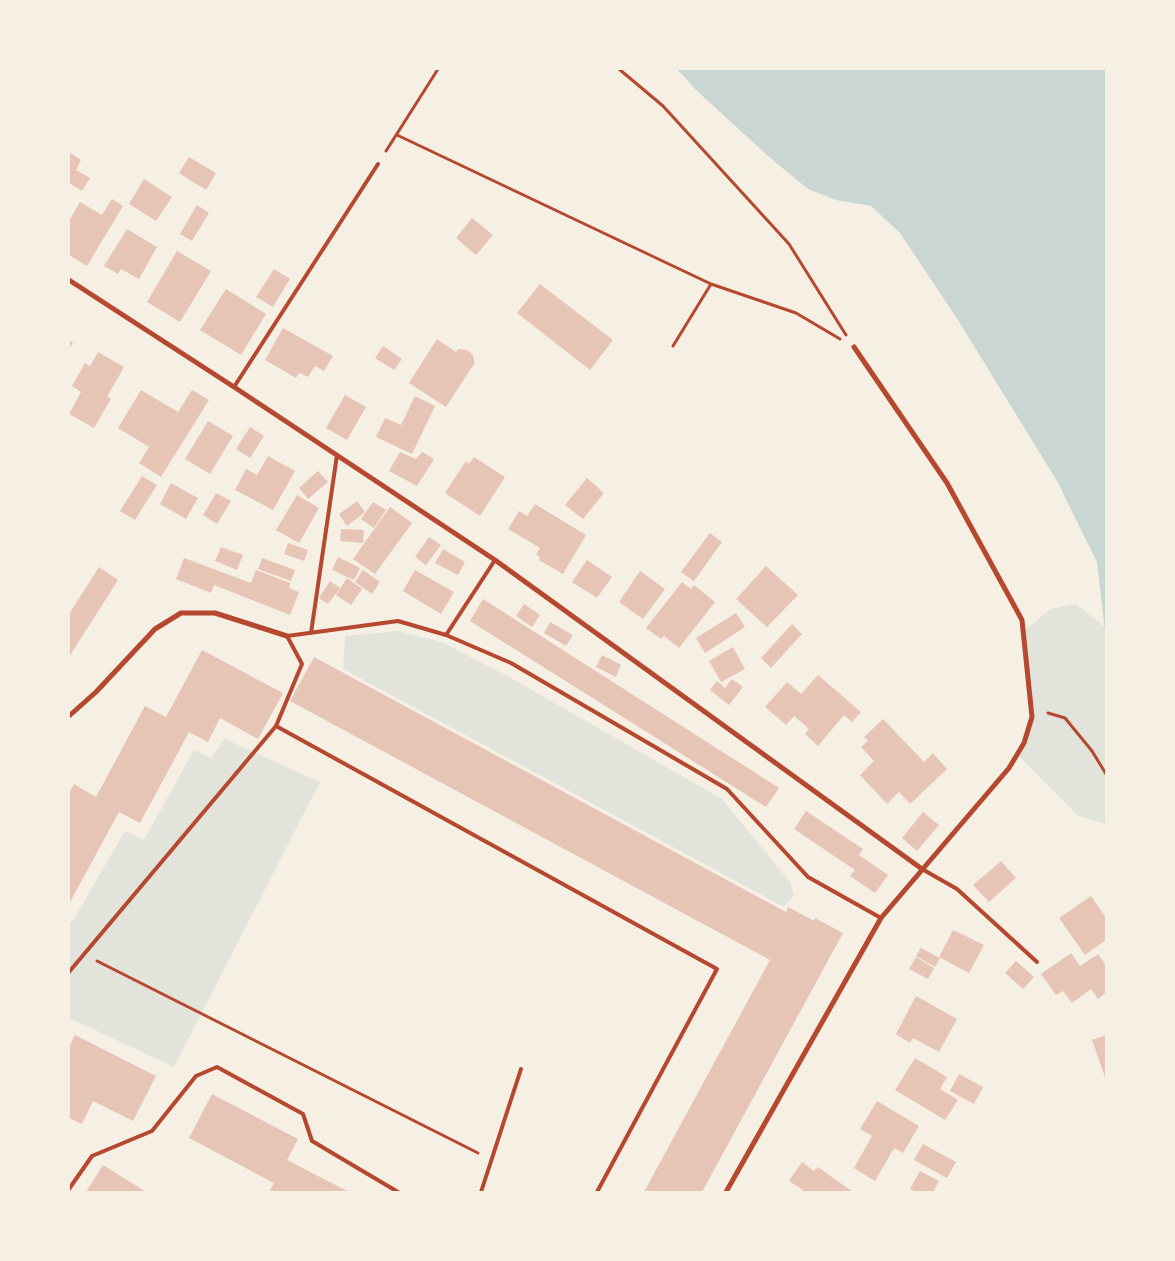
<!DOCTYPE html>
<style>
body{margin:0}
#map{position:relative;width:1175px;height:1261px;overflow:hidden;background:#f6efe4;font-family:"Noto Sans",sans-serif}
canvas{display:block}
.frame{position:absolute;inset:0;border:70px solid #f6efe4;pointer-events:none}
</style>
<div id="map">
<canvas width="1175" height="1261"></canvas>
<div class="frame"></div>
</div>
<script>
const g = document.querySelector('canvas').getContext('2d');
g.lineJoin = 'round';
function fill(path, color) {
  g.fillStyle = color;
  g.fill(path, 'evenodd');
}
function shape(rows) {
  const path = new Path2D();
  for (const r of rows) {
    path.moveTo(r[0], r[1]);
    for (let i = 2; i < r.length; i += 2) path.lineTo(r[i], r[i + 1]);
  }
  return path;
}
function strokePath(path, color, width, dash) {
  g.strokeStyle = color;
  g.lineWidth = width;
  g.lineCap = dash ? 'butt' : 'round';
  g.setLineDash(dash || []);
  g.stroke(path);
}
fill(shape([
 [1076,604,1104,626,1106,640,1106,824,1078,816,1017,754,1032,717,1023,631,1051,609],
 [397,631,442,642,511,678,722,799,790,882,794,895,784,907,343,669,345,636],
 [225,739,320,782,174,1067,69,1018,69,921,72,922,125,831,144,840,194,750,211,758]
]), '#e2e4dc');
fill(shape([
 [677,69,1106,69,1106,640,1097,562,1057,481,958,320,900,233,871,206,836,200,808,189,768,156,696,90]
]), '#c9d6d2');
fill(shape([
 [69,152,81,160,76,170,90,178,82,191,69,183],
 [189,157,216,173,206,190,179,173],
 [144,179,172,197,156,221,129,204],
 [112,199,123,206,87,266,69,255,69,221,80,202,102,215],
 [197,205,209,213,192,241,180,234],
 [472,218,493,235,476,255,456,238],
 [127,229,157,247,139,279,121,269,118,274,104,266],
 [177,251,211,271,180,322,147,302],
 [274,269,290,279,273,307,256,297],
 [540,284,613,340,590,370,517,313],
 [226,289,266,314,241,355,200,330],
 [283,328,333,356,324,371,315,366,308,377,299,373,296,378,265,360],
 [437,339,456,352,459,349,467,350,473,355,474,360,474,364,446,407,409,383],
 [69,340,73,342,69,350],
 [383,346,402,359,394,370,375,358],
 [98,352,124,367,107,397,111,399,94,428,69,414,81,392,72,386,85,363,90,366],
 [141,390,178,412,192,390,209,400,161,477,139,463,149,447,118,428],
 [345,395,366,407,347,440,326,428],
 [415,396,435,406,412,454,376,437,385,418,401,425],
 [208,421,233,436,210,474,185,459],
 [250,427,264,436,250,458,236,449],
 [400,452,416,459,422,452,434,459,417,486,389,471],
 [268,456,295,471,273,510,235,490,246,469,257,475],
 [474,457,505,477,480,516,445,493,466,461,469,464],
 [318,471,328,482,308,499,299,488],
 [142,476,157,485,135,520,120,511],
 [587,478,604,493,583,519,565,505],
 [171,483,198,498,186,519,160,504],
 [216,493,231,501,217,524,203,515],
 [297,495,319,508,299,543,276,530],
 [357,501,365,512,347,526,339,514],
 [373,502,386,510,374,528,361,519],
 [535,504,586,535,563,574,539,560,540,557,536,555,540,548,508,529,519,511,527,516],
 [390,507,412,523,375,574,353,559],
 [341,529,364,530,363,543,340,541],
 [710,533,722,542,694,581,681,572],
 [429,537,441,545,426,565,415,557],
 [288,543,308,550,304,561,284,554],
 [221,547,243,555,237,570,215,561],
 [443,549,465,562,458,575,435,563],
 [338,557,360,568,354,580,332,570],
 [184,558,251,583,256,570,290,583,289,588,299,592,290,615,214,585,211,593,176,579],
 [262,558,295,570,291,581,258,569],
 [587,560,612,577,597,598,572,582],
 [766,566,798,595,767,627,736,599],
 [99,567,118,580,69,657,69,614],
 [363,570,380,582,372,594,355,582],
 [415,570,454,592,441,614,403,591],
 [640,571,665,589,643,619,619,602],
 [347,578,362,589,351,605,336,595],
 [330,581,340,588,328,604,319,598],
 [682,582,691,589,694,585,715,602,679,648,664,636,661,639,646,628],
 [483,599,779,788,766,807,470,621],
 [524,604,540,615,532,627,516,616],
 [736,613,745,627,705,653,696,638],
 [550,622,573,635,566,646,544,633],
 [792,624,802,634,771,668,761,658],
 [733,647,745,669,721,682,709,661],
 [202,650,283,693,258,739,220,718,208,742,189,732,140,823,119,812,69,904,69,793,74,784,96,797,145,706,166,717],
 [602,655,621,665,616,677,596,667],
 [314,657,786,912,788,907,814,921,815,918,843,933,702,1192,644,1192,770,960,290,701],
 [818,675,861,712,852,722,844,715,818,746,805,734,809,729,794,716,786,725,765,707,787,682,801,694],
 [732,679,743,687,729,705,710,690,717,681,725,688],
 [883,719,924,762,933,753,947,769,910,804,899,792,887,804,860,775,874,761,861,747,868,741,864,737],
 [806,811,863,849,859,855,888,875,875,893,850,876,855,870,794,829],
 [923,812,939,825,917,851,902,838],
 [1001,861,1016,878,989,902,973,885],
 [1091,896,1106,918,1106,940,1085,955,1059,918],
 [953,930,984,945,969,973,939,957],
 [921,948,940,958,935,967,916,956],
 [1071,953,1080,966,1098,954,1106,965,1106,993,1098,999,1091,989,1072,1003,1063,991,1056,995,1041,974],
 [916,957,934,968,928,979,909,969],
 [1016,961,1034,977,1023,989,1005,973],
 [916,996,957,1019,939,1052,913,1038,910,1043,896,1034],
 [75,1035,156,1076,133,1121,93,1101,82,1124,69,1118,69,1047],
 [1106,1035,1106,1080,1092,1040],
 [915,1058,947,1077,940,1089,958,1100,945,1120,895,1090],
 [959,1074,983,1087,974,1104,950,1091],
 [212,1094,298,1139,287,1160,349,1192,269,1192,274,1183,189,1138],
 [877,1101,919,1126,903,1153,894,1148,875,1181,854,1168,872,1136,860,1129],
 [923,1144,956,1162,947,1178,914,1160],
 [802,1162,814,1171,818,1167,853,1192,801,1192,803,1190,789,1181],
 [103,1165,146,1192,86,1192],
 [920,1171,939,1181,933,1192,916,1192,910,1189]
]), '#e6c5b7');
strokePath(shape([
 [619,69,663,106,789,244,846,335],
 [397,135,711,284,796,313,840,339],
 [386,151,438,69],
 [673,346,711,284],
 [1048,713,1065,718,1092,751,1106,774],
 [97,961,478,1153]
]), '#b5482f', 3);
strokePath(shape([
 [234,387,378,164],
 [311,633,337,455],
 [446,635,495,560],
 [276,726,302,664,287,636,398,621,446,635,511,663,727,789,808,877,881,918],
 [922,869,957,889,1037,962],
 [69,972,276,726,717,969,597,1192],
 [69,1189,92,1156,152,1131,196,1076,217,1067,303,1114,312,1141,398,1192],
 [481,1192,521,1069]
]), '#b5482f', 4);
strokePath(shape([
 [69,280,234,387,495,560,922,869],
 [69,716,96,692,155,629,181,613,215,613,287,636],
 [726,1192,881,918,1009,768,1024,743,1032,717,1022,620,947,483,854,347]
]), '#b5482f', 5);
</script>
